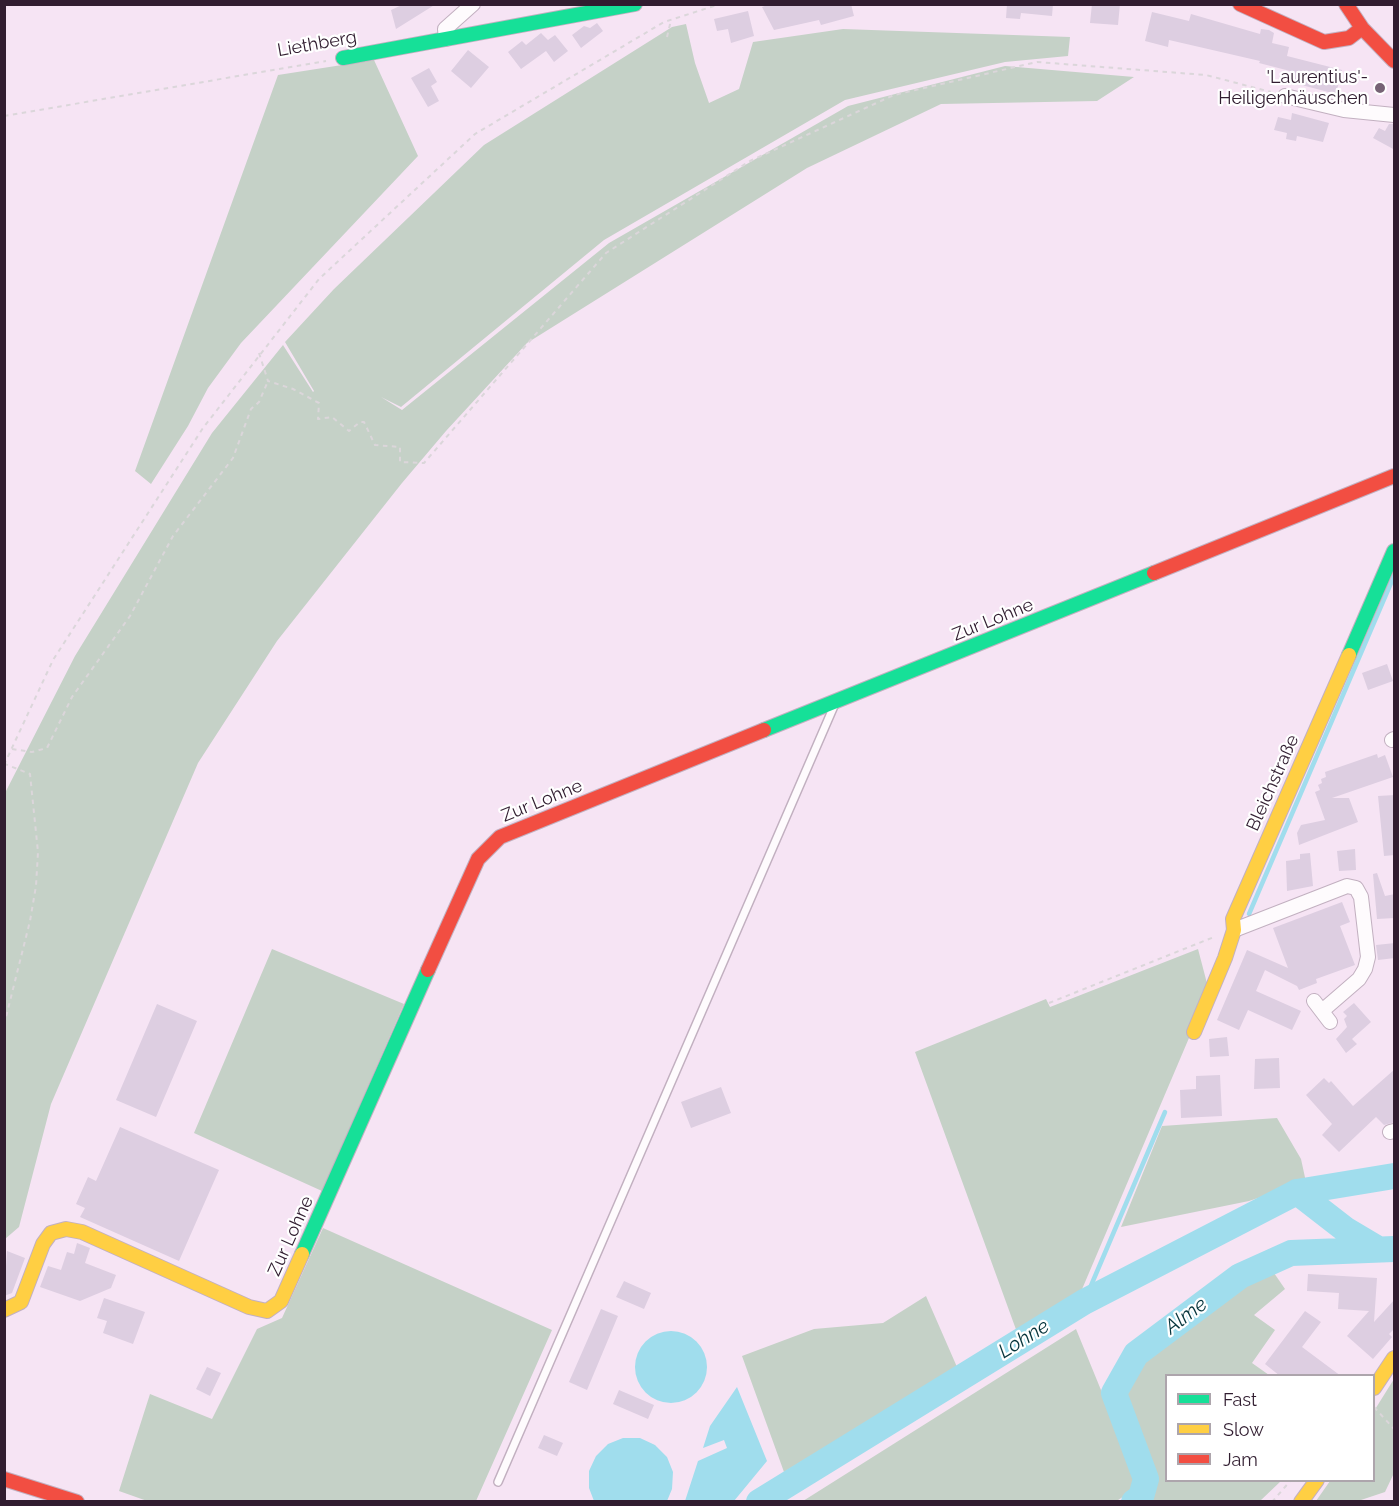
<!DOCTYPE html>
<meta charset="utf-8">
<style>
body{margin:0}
#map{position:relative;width:1399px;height:1506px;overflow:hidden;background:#f6e4f4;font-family:Raleway,sans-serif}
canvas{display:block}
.frame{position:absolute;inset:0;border:6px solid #311d30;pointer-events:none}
.legend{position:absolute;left:1165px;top:1374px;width:210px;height:108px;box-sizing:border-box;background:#fff;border:2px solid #ada5ac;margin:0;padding:8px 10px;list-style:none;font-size:18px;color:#311d30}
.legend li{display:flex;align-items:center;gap:12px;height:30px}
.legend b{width:30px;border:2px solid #ada5ac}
</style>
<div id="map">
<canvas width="1399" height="1506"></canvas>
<div class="frame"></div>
<ul class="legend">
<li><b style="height:8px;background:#16e098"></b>Fast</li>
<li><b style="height:8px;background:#ffcf43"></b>Slow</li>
<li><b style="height:8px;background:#f24e42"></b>Jam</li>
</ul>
</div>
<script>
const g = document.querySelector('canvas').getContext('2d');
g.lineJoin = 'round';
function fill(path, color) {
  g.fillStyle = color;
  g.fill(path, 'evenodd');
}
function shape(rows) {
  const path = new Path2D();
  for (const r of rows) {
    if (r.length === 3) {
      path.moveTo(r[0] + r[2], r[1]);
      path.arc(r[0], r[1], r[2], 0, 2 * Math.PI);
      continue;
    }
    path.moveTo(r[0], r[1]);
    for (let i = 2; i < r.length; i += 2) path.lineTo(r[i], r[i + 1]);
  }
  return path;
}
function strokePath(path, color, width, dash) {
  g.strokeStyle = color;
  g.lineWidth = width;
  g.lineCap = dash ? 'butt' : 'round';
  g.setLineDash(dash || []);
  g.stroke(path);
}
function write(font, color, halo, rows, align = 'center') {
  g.font = font + ' Raleway,sans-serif';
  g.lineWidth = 4.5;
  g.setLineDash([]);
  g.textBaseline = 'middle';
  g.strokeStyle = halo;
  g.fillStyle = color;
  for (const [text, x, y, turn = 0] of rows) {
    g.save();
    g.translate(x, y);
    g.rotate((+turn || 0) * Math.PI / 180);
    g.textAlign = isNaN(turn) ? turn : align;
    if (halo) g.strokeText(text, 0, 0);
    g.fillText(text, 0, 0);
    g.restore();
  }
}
fill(shape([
 [686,24,695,63,709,103,739,89,753,42,843,29,1070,37,1068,56,1005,62,845,100,604,240,401,407,381,397,402,410,609,243,848,106,1005,66,1134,77,1097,101,941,104,807,168,527,343,446,431,402,483,277,641,198,763,51,1104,19,1227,5,1239,5,793,75,656,212,433,283,345,313,392,314,391,285,342,334,289,484,145,672,27],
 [374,60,418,156,241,343,208,388,188,426,151,484,135,471,278,75],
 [272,949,404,1004,322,1191,194,1133],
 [1198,949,1209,991,1077,1301,1018,1335,915,1052,1046,999,1050,1007],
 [1277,1118,1301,1159,1306,1182,1249,1201,1121,1227,1162,1126],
 [323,1228,552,1330,476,1501,150,1502,119,1491,150,1394,212,1419,257,1329,282,1318],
 [1274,1273,1285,1289,1254,1315,1275,1330,1252,1363,1269,1375,1166,1376,1166,1480,1281,1481,1260,1501,1143,1501,1153,1481,1123,1394,1142,1356,1247,1282],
 [926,1296,957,1367,784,1472,742,1356,814,1329,883,1323],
 [1076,1329,1137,1478,1132,1491,1115,1502,803,1501],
 [1394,1379,1394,1473,1385,1492,1358,1501,1316,1501,1330,1481,1374,1480,1374,1411]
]), '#c5d1c7');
fill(shape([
 [671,1367,36],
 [737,1387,767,1461,734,1501,685,1501,698,1461,727,1448,724,1440,703,1448,710,1426],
 [623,1438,640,1438,655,1445,667,1457,673,1472,672,1489,667,1501,594,1501,589,1488,589,1471,596,1456,608,1444]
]), '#a0dded');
strokePath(shape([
 [1249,914,1394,576],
 [1084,1302,1165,1112]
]), '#a0dded', 4.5);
strokePath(shape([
 [1297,1192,1346,1230,1378,1249],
 [759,1502,1084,1302,1297,1192,1394,1176],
 [1134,1502,1141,1497,1146,1479,1114,1393,1136,1354,1240,1276,1291,1253,1394,1249]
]), '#a0dded', 26);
fill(shape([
 [404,4,436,4,396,29,391,10],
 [770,4,851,4,854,16,821,25,819,20,774,30,762,7],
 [1007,4,1053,4,1052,16,1021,13,1020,19,1006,18],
 [1092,4,1120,4,1118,25,1090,23],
 [748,11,754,36,731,43,728,29,717,31,714,19],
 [1152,12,1189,21,1191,14,1260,34,1261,29,1269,30,1274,33,1272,43,1289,47,1287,56,1342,70,1336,94,1294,83,1295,77,1289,75,1290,71,1259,63,1260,61,1169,40,1168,47,1145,41],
 [597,23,603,31,581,48,572,35,584,26,590,28],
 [541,33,548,40,555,35,568,51,554,62,546,51,521,69,508,52,522,41,526,45],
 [468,50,489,67,471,88,451,71],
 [429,68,437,82,431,86,439,101,428,107,411,78],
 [1292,113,1329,123,1323,142,1297,136,1296,141,1286,139,1287,133,1274,130,1278,117,1291,120],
 [1389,124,1395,124,1395,150,1373,138,1379,128,1385,131],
 [1387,664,1393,681,1368,690,1362,673],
 [1377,754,1378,758,1385,755,1393,777,1332,798,1349,798,1358,822,1299,845,1297,833,1301,825,1325,820,1315,792,1320,790,1318,785,1322,783,1321,779,1326,777,1325,772],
 [1395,795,1395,855,1384,856,1378,796],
 [1355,849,1356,870,1339,871,1337,851],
 [1310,853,1313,886,1287,891,1286,861,1300,859,1300,854],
 [1377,873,1385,896,1395,894,1395,918,1377,919,1373,874],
 [1342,902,1350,922,1340,926,1355,965,1316,979,1317,983,1299,990,1297,986,1265,970,1256,991,1301,1011,1292,1030,1248,1010,1239,1030,1217,1020,1247,950,1288,968,1273,928],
 [1395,943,1395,958,1378,960,1376,945],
 [1354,1003,1371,1022,1352,1039,1357,1044,1346,1053,1336,1039,1347,1027,1344,1019,1347,1016,1343,1012],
 [157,1004,197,1021,156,1117,116,1100],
 [1227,1037,1229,1056,1210,1057,1209,1039],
 [1279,1058,1280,1088,1254,1089,1255,1059],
 [1395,1069,1395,1122,1384,1125,1376,1117,1339,1152,1322,1135,1332,1124,1306,1095,1324,1078,1329,1083,1331,1081,1353,1106],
 [1220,1075,1222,1116,1181,1118,1180,1090,1196,1089,1196,1076],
 [721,1087,731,1113,691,1128,681,1102],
 [120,1127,219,1170,179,1261,80,1217,85,1208,76,1204,88,1177,96,1181],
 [77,1243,90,1248,85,1263,116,1275,111,1288,80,1301,40,1287,48,1266,61,1270,67,1252,74,1254],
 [7,1251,25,1258,12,1293,4,1296],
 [1308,1274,1377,1278,1374,1322,1395,1299,1395,1328,1389,1334,1392,1337,1373,1359,1347,1336,1369,1311,1338,1309,1339,1293,1307,1291],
 [624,1281,651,1293,644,1309,616,1297],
 [104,1298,145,1312,133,1344,103,1333,107,1321,97,1318],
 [601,1309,618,1316,587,1390,569,1382],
 [1305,1311,1321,1322,1302,1347,1341,1376,1280,1376,1265,1364],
 [207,1367,221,1373,210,1396,196,1389],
 [619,1390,654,1405,648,1419,613,1404],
 [544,1435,563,1443,557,1456,538,1448]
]), '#ddcee1');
const lane = shape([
 [498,1482,834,706]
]);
const street = shape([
 [446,39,445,29,473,4],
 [1285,96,1344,110,1394,115],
 [1392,740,1394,739],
 [1234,930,1347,886,1356,888,1361,897,1368,957,1365,969,1359,979,1322,1011],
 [1314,1001,1330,1022],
 [1390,1132,1394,1131]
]);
const fast = shape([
 [343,58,635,4],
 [1349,655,1394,551],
 [764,730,1154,573],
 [302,1254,428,970]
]);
const slow = shape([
 [1194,1032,1225,958,1234,930,1233,919,1349,655],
 [4,1310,21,1302,43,1244,51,1233,66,1229,82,1232,249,1307,267,1311,281,1301,302,1254],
 [1374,1388,1394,1358],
 [1301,1502,1317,1480]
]);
const jam = shape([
 [1240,4,1324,42,1349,38,1362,28],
 [1346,4,1362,28,1394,61],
 [1154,573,1394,476],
 [428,970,478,859,500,837,764,730],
 [4,1479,77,1502]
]);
strokePath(lane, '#c2b0c0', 10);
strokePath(street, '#c2b0c0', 16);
strokePath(fast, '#c2b0c0', 16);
strokePath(slow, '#c2b0c0', 16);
strokePath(jam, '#c2b0c0', 16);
strokePath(shape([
 [667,37,671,20],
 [4,116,326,61],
 [259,353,268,381,293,389,319,403,318,419,332,417,349,431,360,422,364,422,375,445,400,447,400,462,424,463,606,253,750,161,894,95,1037,62,1206,75,1271,92],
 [12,749,32,752,47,748,72,697,130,616,173,536,233,458,251,409,259,402,268,381],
 [4,765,53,660,203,428,319,279,475,134,664,22,720,4],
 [1049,1003,1214,937],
 [4,1025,30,921,36,886,38,852,30,774,5,764],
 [1374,1407,1394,1429],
 [1272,1502,1291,1480]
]), '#dbd6da', 2, [4.5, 4.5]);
strokePath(lane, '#fefbfd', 7);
strokePath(street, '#fefbfd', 14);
strokePath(fast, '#16e098', 14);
strokePath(slow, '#ffcf43', 14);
strokePath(jam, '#f24e42', 14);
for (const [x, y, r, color] of [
 [1380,88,6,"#766375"]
]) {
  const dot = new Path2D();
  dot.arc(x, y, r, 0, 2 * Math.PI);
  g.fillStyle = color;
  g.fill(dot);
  strokePath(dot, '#fff', 2);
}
write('18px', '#311d30', '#fff', [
 ["Liethberg",317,44,-10],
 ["Zur Lohne",993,620,-22],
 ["Bleichstraße",1273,783,-66],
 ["Zur Lohne",542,801,-22],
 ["Zur Lohne",291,1236,-66]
]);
write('18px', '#311d30', '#fff', [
 ["'Laurentius'-",1368,78],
 ["Heiligenhäuschen",1368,99]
], 'right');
write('italic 20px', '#06353c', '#fff', [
 ["Alme",1186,1316,-37],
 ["Lohne",1024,1339,-32]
]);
</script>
